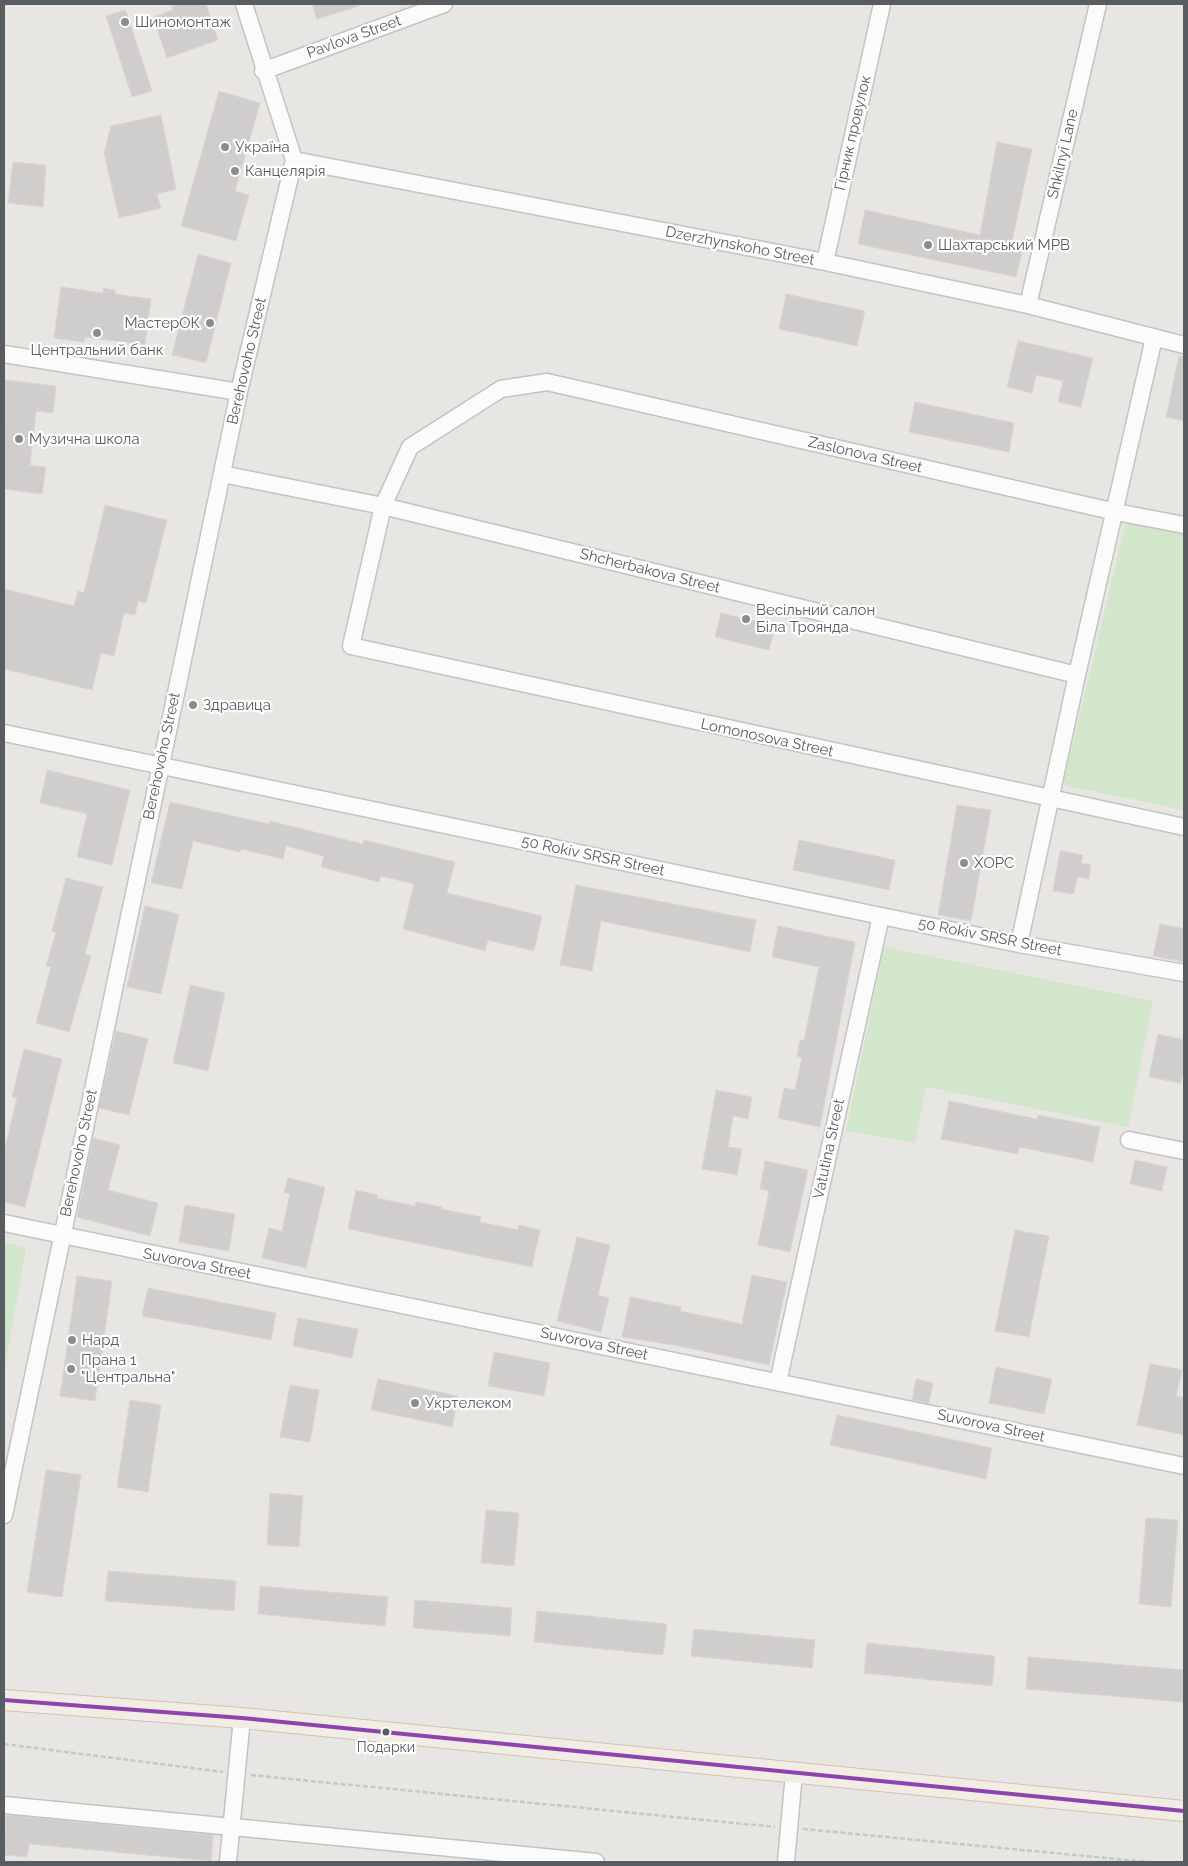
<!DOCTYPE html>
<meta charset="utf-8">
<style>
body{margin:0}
#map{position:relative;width:1188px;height:1866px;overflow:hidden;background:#e8e6e2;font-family:Raleway,sans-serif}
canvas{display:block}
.frame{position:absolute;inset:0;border:5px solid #585d61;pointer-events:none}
</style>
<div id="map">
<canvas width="1188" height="1866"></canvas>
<div class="frame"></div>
</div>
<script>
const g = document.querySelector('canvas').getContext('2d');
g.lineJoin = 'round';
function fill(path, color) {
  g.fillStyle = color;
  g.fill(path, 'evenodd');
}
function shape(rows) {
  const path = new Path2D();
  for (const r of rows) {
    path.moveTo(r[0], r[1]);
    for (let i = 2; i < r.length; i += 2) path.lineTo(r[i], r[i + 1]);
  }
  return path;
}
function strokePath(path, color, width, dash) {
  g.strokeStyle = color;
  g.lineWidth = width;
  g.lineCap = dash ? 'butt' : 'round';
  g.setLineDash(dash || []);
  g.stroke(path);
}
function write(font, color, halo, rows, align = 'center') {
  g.font = font + ' Raleway,sans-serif';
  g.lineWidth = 4.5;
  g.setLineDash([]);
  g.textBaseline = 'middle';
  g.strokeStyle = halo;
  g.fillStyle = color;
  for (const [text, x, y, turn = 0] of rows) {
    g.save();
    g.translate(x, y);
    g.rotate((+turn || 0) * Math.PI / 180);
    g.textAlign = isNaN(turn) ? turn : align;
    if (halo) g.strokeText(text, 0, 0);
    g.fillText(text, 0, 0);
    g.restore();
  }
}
fill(shape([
 [1127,517,1184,529,1184,810,1063,785],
 [884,947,1153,1001,1128,1127,926,1087,915,1143,846,1131],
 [4,1242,26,1248,4,1372]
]), '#d2e6cb');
const building = shape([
 [172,4,206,4,218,40,167,58,153,17,173,10,172,4],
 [312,4,358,4,359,6,317,19,312,4],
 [122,11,126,11,152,91,132,97,106,16,122,11],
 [219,91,260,103,235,191,249,195,236,241,181,226,219,91],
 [161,115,176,189,157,194,161,208,119,218,104,153,111,126,161,115],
 [997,142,1032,149,1012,241,1024,244,1016,277,858,244,865,210,980,235,997,142],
 [13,162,46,165,43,207,8,203,13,162],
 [198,254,231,263,206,363,172,355,198,254],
 [61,287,103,293,103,288,115,290,115,294,151,299,145,345,85,337,84,342,54,338,61,287],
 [786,294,865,311,857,346,779,329,786,294],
 [1018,341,1093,358,1081,407,1058,402,1063,381,1036,375,1032,393,1007,387,1018,341],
 [1179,356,1184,357,1184,421,1166,417,1179,356],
 [5,380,56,386,53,413,36,411,30,465,46,467,42,494,4,489,5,380],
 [915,402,1014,423,1009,452,909,432,915,402],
 [105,505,167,520,146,603,138,601,135,615,124,613,114,656,101,653,92,690,4,669,4,589,74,606,78,591,84,593,105,505],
 [721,613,775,626,769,650,715,637,721,613],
 [47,770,130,790,112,865,77,857,87,814,40,803,47,770],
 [170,802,269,824,270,821,363,844,364,840,455,862,447,893,542,916,534,951,488,940,485,951,403,929,414,884,381,876,379,882,321,867,324,856,286,846,283,859,241,849,240,852,193,841,182,889,151,883,170,802],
 [957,805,991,810,971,921,938,915,957,805],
 [799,840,895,860,889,890,793,870,799,840],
 [1060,851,1083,855,1081,863,1091,865,1089,879,1077,877,1074,894,1053,891,1060,851],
 [66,878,103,887,85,954,91,956,69,1032,36,1023,51,967,46,966,56,932,52,931,66,878],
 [576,885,756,920,750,952,601,921,592,971,560,965,576,885],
 [145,906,179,914,161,994,127,987,145,906],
 [1160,924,1184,929,1184,962,1153,956,1160,924],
 [778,926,855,942,820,1127,778,1118,784,1088,795,1090,802,1058,797,1056,800,1040,804,1040,819,967,772,957,778,926],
 [190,985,225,993,208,1071,173,1063,190,985],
 [116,1031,148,1039,129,1115,99,1108,116,1031],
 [1158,1034,1184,1040,1184,1068,1181,1083,1149,1077,1158,1034],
 [24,1049,62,1059,25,1207,4,1202,4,1152,17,1098,12,1097,24,1049],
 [716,1090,752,1097,748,1119,733,1116,728,1147,742,1149,737,1175,702,1169,716,1090],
 [949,1101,1037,1119,1038,1115,1100,1127,1093,1162,1019,1147,1018,1154,941,1139,949,1101],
 [93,1138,120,1145,108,1190,158,1203,150,1236,77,1217,93,1138],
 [1135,1160,1167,1167,1162,1191,1130,1184,1135,1160],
 [765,1161,808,1170,790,1252,758,1245,769,1191,760,1189,765,1161],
 [288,1178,325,1187,306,1268,262,1258,269,1228,282,1231,290,1194,284,1192,288,1178],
 [356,1190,378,1195,377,1198,415,1206,416,1202,442,1207,441,1209,481,1217,480,1222,518,1230,519,1225,540,1230,532,1267,348,1229,356,1190],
 [185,1205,235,1214,229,1251,179,1242,185,1205],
 [1015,1230,1049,1236,1029,1337,995,1331,1015,1230],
 [577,1237,610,1245,598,1295,609,1298,601,1332,557,1321,577,1237],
 [752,1275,787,1282,769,1365,674,1345,622,1337,630,1297,681,1307,680,1311,742,1324,752,1275],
 [77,1276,112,1281,95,1401,60,1396,77,1276],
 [148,1288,276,1313,271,1340,142,1316,148,1288],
 [298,1318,358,1329,352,1358,293,1346,298,1318],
 [494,1352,550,1363,544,1396,488,1386,494,1352],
 [1150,1364,1182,1370,1176,1396,1184,1398,1184,1435,1137,1425,1150,1364],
 [996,1367,1052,1379,1044,1414,989,1403,996,1367],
 [378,1379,458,1396,452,1427,371,1410,378,1379],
 [916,1379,933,1383,929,1403,912,1400,916,1379],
 [290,1385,319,1390,310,1442,280,1437,290,1385],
 [130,1400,161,1405,148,1492,117,1487,130,1400],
 [837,1415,992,1448,986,1479,830,1445,837,1415],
 [46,1470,81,1475,62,1597,27,1592,46,1470],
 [270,1493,303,1496,299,1547,267,1545,270,1493],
 [486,1510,519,1513,514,1566,481,1563,486,1510],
 [1146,1518,1178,1520,1171,1607,1139,1604,1146,1518],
 [108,1571,236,1581,234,1611,105,1601,108,1571],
 [260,1586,388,1597,385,1626,258,1614,260,1586],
 [415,1600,512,1608,510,1636,413,1628,415,1600],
 [537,1611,667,1624,663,1655,534,1642,537,1611],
 [694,1629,815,1640,812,1668,691,1656,694,1629],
 [867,1643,995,1656,992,1686,864,1673,867,1643],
 [1028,1657,1184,1670,1184,1702,1026,1689,1028,1657],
 [6,1815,213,1835,211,1861,29,1844,27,1857,4,1855,6,1815]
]);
fill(building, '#d0cecc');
strokePath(building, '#d8d5d1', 1);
const minor = shape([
 [263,71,444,4],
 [294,160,825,262,1028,305,1184,345],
 [825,262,882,4],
 [1028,305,1098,4],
 [4,354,239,392],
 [222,474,383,506,1077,675],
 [1184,525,1116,512,547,382,501,389,410,447,383,506,351,646,1184,827],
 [4,733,881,916,1019,944,1184,973],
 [1019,944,1077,675,1154,338],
 [1129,1140,1184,1151],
 [4,1223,1184,1466],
 [778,1382,881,916],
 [4,1515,239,392,294,160,244,4],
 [4,1805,596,1862],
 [228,1862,242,1718],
 [786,1862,794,1773]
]);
const major = shape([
 [4,1700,242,1718,1184,1811]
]);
strokePath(minor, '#c4c3c3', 19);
strokePath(major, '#d2c3ae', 22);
strokePath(shape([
 [4,1744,223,1772],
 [251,1775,775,1827],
 [803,1829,1148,1862]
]), '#c3c9c5', 2.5, [5, 2.5]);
strokePath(minor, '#fcfbfb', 16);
strokePath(major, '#f1ede5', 20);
strokePath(shape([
 [4,1700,242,1718,1184,1811]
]), '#8e44ad', 4);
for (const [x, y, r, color] of [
 [125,22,5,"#8a8d8e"],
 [225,147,5,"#8a8d8e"],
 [235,171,5,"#8a8d8e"],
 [928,245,5,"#8a8d8e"],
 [210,323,5,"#8a8d8e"],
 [97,333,5,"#8a8d8e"],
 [19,439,5,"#8a8d8e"],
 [746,619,5,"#8a8d8e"],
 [193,705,5,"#8a8d8e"],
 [964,863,5,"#8a8d8e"],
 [72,1340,5,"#8a8d8e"],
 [71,1369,5,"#8a8d8e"],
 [415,1403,5,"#8a8d8e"],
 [386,1732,4.5,"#585d61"]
]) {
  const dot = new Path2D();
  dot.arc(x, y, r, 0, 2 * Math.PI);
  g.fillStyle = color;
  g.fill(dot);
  strokePath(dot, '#fff', 2);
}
write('14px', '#585d61', '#fff', [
 ["Подарки",386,1748]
]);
write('15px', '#585d61', '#fff', [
 ["Шиномонтаж",135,22],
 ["Україна",235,147],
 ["Канцелярія",245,171],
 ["Шахтарський МРВ",938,245],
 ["МастерОК",200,323,"right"],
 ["Центральний банк",97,350,"center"],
 ["Музична школа",29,439],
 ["Весільний салон",756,610],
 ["Біла Троянда",756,627],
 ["Здравица",203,705],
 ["ХОРС",974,863],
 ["Нард",82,1340],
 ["Прана 1",81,1360],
 ["\"Центральна\"",81,1377],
 ["Укртелеком",425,1403]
], 'left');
write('15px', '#585d61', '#fff', [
 ["Pavlova Street",354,37,-20],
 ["Гірник провулок",853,133,-77],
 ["Shkilnyi Lane",1063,154,-77],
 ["Dzerzhynskoho Street",740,246,11],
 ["Berehovoho Street",247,361,-77],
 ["Zaslonova Street",865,455,13],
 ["Shcherbakova Street",650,571,14],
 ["Lomonosova Street",767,738,12],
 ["Berehovoho Street",162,756,-78],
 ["50 Rokiv SRSR Street",593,856,12],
 ["50 Rokiv SRSR Street",990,937,11],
 ["Vatutina Street",829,1149,-78],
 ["Berehovoho Street",79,1153,-78],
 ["Suvorova Street",197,1264,11],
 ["Suvorova Street",594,1344,12],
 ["Suvorova Street",991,1426,12]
]);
</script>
